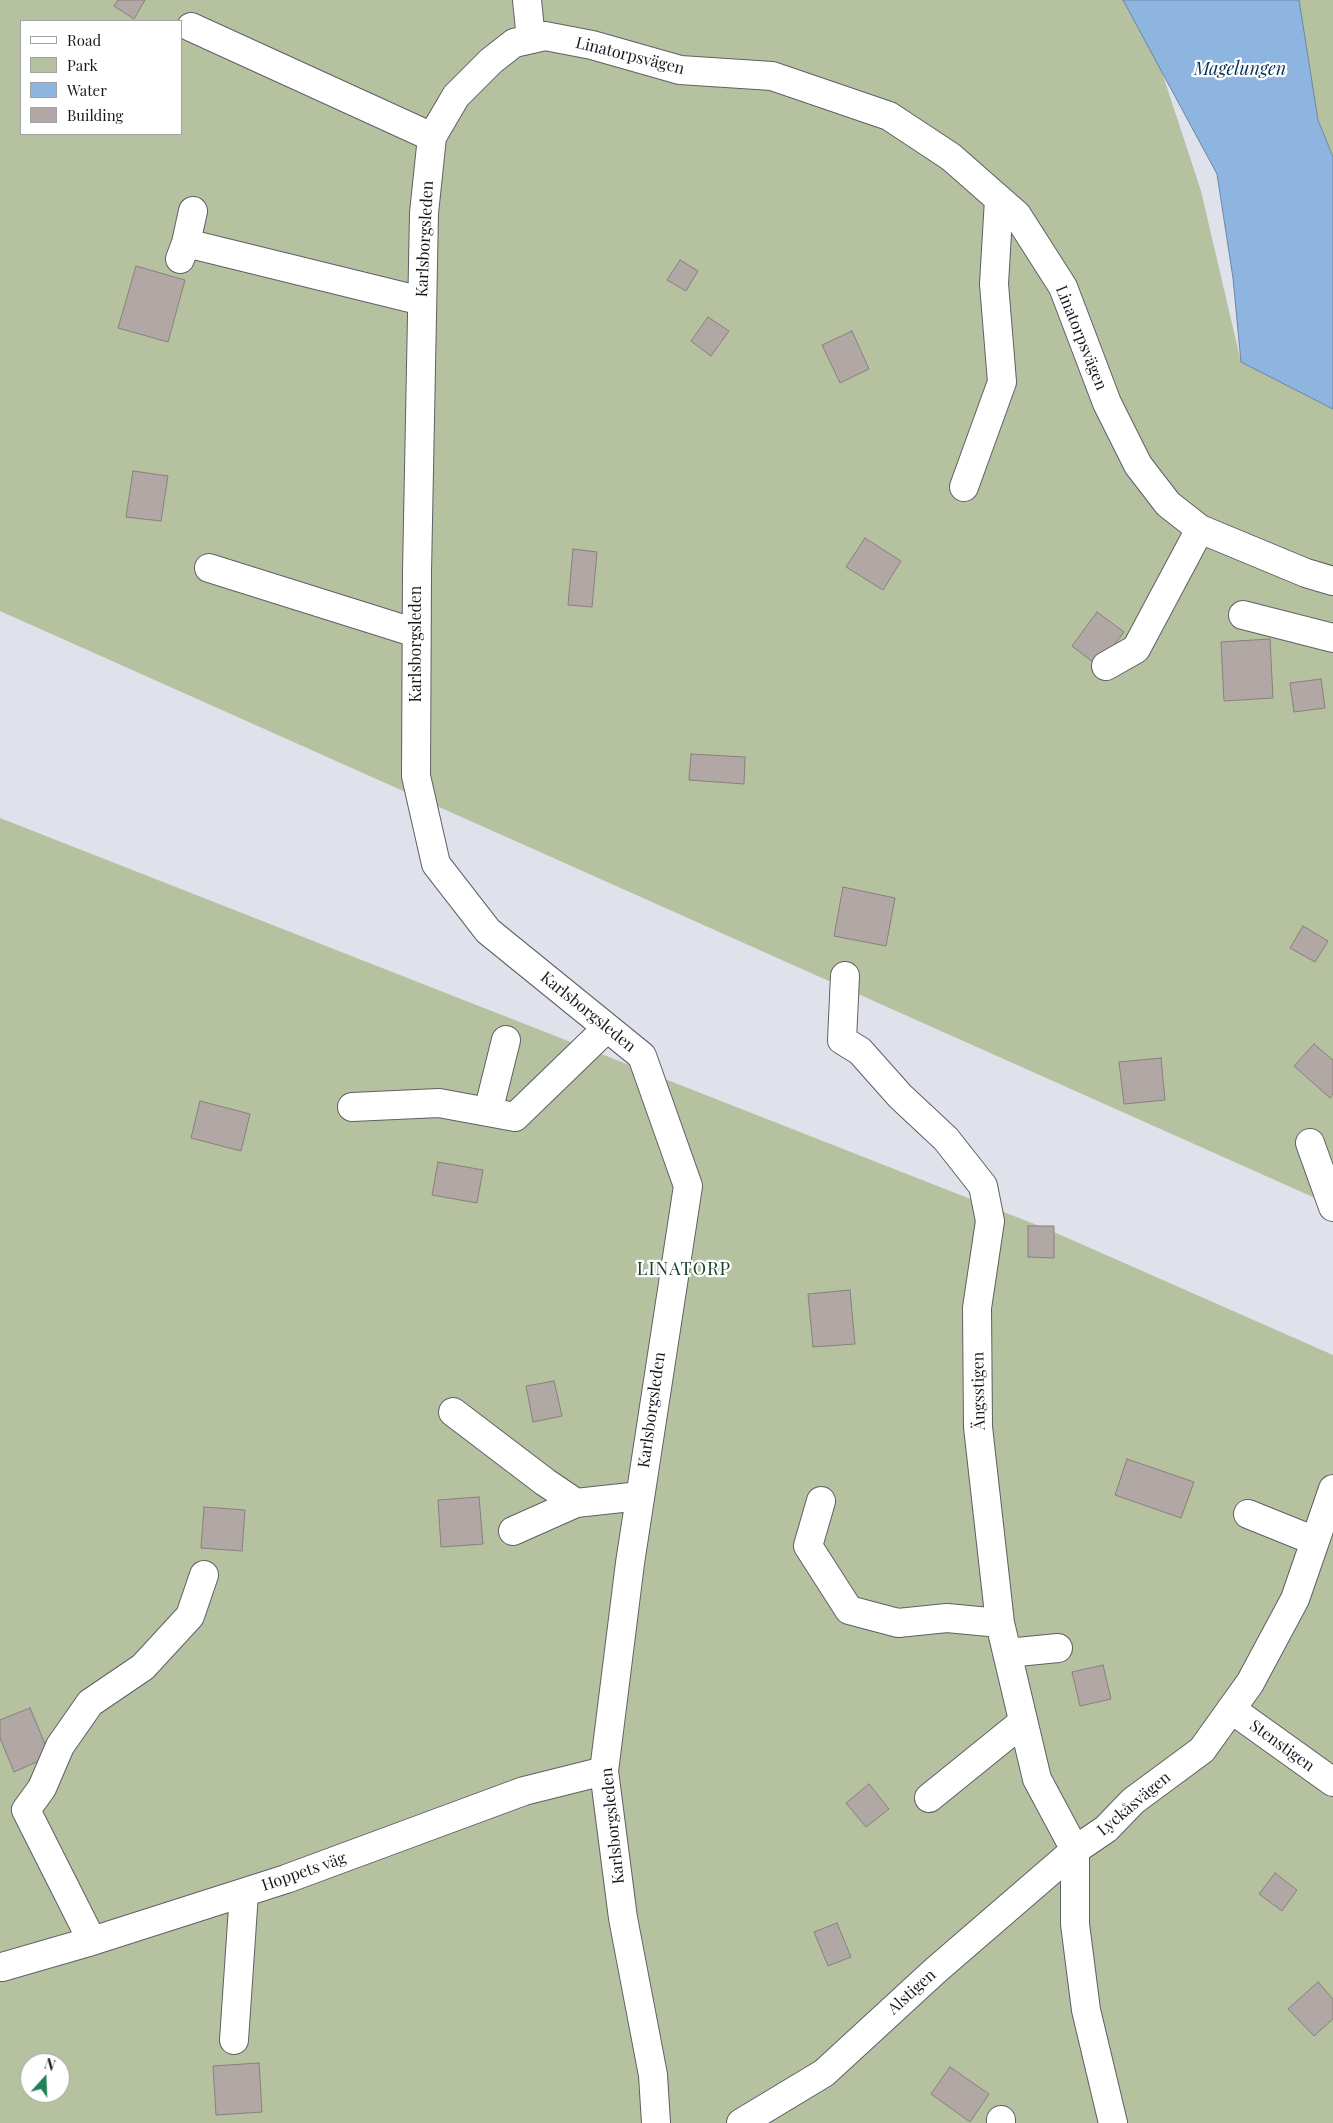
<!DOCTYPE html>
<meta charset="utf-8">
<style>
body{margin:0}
#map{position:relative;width:1333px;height:2123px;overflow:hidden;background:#e0e2eb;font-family:"Playfair Display",serif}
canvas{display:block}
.legend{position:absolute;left:20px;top:20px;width:162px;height:115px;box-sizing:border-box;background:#fff;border:1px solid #a2a3a4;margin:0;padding:6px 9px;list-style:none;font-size:15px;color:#17181b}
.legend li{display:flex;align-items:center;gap:10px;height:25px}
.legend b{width:25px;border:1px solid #a2a3a4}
.north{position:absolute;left:20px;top:2053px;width:50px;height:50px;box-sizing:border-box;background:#fff;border:1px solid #a2a3a4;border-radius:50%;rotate:20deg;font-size:14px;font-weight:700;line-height:20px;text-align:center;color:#17181b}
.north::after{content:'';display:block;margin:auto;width:18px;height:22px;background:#238158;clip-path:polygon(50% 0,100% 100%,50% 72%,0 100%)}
</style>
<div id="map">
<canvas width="1333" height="2123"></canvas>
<ul class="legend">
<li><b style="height:6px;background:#fff"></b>Road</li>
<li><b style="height:14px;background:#b5c19f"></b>Park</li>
<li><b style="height:14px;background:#8eb5df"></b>Water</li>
<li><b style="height:14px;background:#b1a7a5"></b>Building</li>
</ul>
<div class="north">N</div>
</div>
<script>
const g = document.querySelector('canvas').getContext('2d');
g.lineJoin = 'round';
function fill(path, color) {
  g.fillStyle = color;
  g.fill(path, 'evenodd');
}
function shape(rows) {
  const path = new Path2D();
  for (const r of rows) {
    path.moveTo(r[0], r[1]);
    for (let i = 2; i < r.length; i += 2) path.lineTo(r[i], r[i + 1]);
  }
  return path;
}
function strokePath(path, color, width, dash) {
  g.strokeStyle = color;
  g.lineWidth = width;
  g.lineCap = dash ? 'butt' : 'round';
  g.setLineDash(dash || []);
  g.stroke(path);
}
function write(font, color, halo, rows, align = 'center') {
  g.font = font + ' "Playfair Display",serif';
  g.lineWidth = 4.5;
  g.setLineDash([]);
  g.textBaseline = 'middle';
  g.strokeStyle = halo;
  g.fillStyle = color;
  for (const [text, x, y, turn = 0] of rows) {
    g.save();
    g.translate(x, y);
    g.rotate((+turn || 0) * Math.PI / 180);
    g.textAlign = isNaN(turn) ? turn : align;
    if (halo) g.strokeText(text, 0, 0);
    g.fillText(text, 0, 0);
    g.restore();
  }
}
fill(shape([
 [0,0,1123,0,1159,63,1201,191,1241,362,1333,405,1333,1206,0,611],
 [21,21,181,21,181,134,21,134],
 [1299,0,1333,0,1333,157,1318,121],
 [0,818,1047,1229,1333,1355,1333,2123,0,2123],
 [30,2063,60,2063,60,2093,30,2093]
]), '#b5c19f');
const water = shape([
 [1123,0,1299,0,1318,120,1333,157,1333,409,1241,362,1233,278,1217,174,1123,0]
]);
fill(water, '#8eb5df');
strokePath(water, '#6a86a4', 1);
const building = shape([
 [118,0,145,0,134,19,114,6,118,0],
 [680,260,698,271,686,291,667,280,680,260],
 [136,266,185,280,168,342,118,328,136,266],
 [708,317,729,331,711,356,691,341,708,317],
 [852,331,869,369,840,383,822,345,852,331],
 [133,471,168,476,161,521,126,517,133,471],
 [865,538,901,561,883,590,846,567,865,538],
 [573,549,597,552,592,607,568,605,573,549],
 [1097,612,1124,632,1098,666,1072,646,1097,612],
 [1270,639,1273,698,1224,701,1221,642,1270,639],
 [1321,679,1325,708,1294,712,1290,683,1321,679],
 [691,754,745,757,744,784,689,780,691,754],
 [843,887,895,898,886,946,834,936,843,887],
 [1303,926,1328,941,1315,962,1290,948,1303,926],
 [1314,1044,1333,1060,1333,1094,1330,1098,1294,1066,1314,1044],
 [1161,1058,1165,1100,1124,1104,1119,1062,1161,1058],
 [200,1101,250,1114,241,1151,191,1138,200,1101],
 [438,1162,483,1170,477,1203,432,1195,438,1162],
 [1028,1226,1054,1226,1054,1258,1028,1257,1028,1226],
 [850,1290,855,1344,813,1347,808,1294,850,1290],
 [554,1381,562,1416,533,1422,526,1386,554,1381],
 [1127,1459,1194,1482,1181,1518,1115,1495,1127,1459],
 [479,1497,483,1544,441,1547,438,1500,479,1497],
 [204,1507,245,1510,242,1551,201,1548,204,1507],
 [1103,1665,1111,1699,1080,1706,1072,1672,1103,1665],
 [30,1708,50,1756,14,1772,0,1738,0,1720,30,1708],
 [869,1784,889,1809,866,1827,846,1803,869,1784],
 [1275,1873,1297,1890,1282,1911,1259,1894,1275,1873],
 [837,1923,851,1957,828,1966,814,1932,837,1923],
 [1318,1982,1333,1999,1333,2019,1314,2036,1288,2009,1318,1982],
 [259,2063,262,2112,216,2115,213,2066,259,2063],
 [950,2067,989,2094,970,2122,931,2094,950,2067]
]);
fill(building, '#b1a7a5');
strokePath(building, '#89807f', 1);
const minor = shape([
 [527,0,531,39],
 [191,27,432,137],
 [186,243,193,211],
 [180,259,186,243,422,301],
 [964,487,1002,382,994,284,999,199],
 [209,568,416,633],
 [1243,615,1333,638],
 [1106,666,1136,649,1200,529],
 [352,1107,439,1103,515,1117,607,1028],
 [488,1112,506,1040],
 [1310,1143,1333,1207],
 [453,1412,545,1482,576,1503],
 [821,1501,808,1546,849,1610,898,1623,947,1618,1000,1623],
 [1248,1514,1315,1541],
 [513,1531,576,1503,640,1496],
 [1007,1653,1058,1648],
 [1231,1709,1333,1782],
 [929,1798,1023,1722],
 [92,1941,26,1810,42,1788,60,1746,90,1703,143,1667,190,1616,204,1575],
 [2,1967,92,1941,286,1879,524,1791,604,1771],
 [234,2040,244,1893],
 [656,2123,653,2075,623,1918,604,1771,630,1563,688,1186,642,1056,488,931,436,864,416,776,417,572,424,213,432,137,456,96,491,61,514,43,545,36,592,45,680,70,772,76,889,116,951,157,1017,215,1063,287,1107,403,1138,465,1168,504,1200,529,1306,573,1333,581],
 [741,2123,824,2073,936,1970,1075,1850,1037,1779,1000,1623,978,1427,977,1308,990,1221,983,1186,946,1139,900,1096,860,1051,842,1040,845,976],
 [1001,2123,1001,2120],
 [1113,2123,1086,2010,1075,1924,1075,1850,1106,1829,1133,1801,1202,1750,1250,1683,1295,1599,1333,1489]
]);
strokePath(minor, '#5e6067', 30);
strokePath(minor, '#fff', 28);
write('16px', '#17181b', '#fff', [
 ["Linatorpsvägen",630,56,14],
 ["Karlsborgsleden",425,239,-87],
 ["Linatorpsvägen",1081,338,68],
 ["Karlsborgsleden",416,644,-90],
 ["Karlsborgsleden",588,1012,39],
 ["Ängsstigen",979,1391,-91],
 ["Karlsborgsleden",652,1410,-82],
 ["Stenstigen",1282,1746,36],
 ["Lyckåsvägen",1134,1804,-40],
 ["Karlsborgsleden",613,1826,-96],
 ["Hoppets väg",304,1872,-19],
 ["Alstigen",912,1992,-42]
]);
write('italic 18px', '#043058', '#fff', [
 ["Magelungen",1240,69]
]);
g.letterSpacing = '1px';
write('18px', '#17422e', '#fff', [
 ["LINATORP",684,1269]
]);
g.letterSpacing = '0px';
</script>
